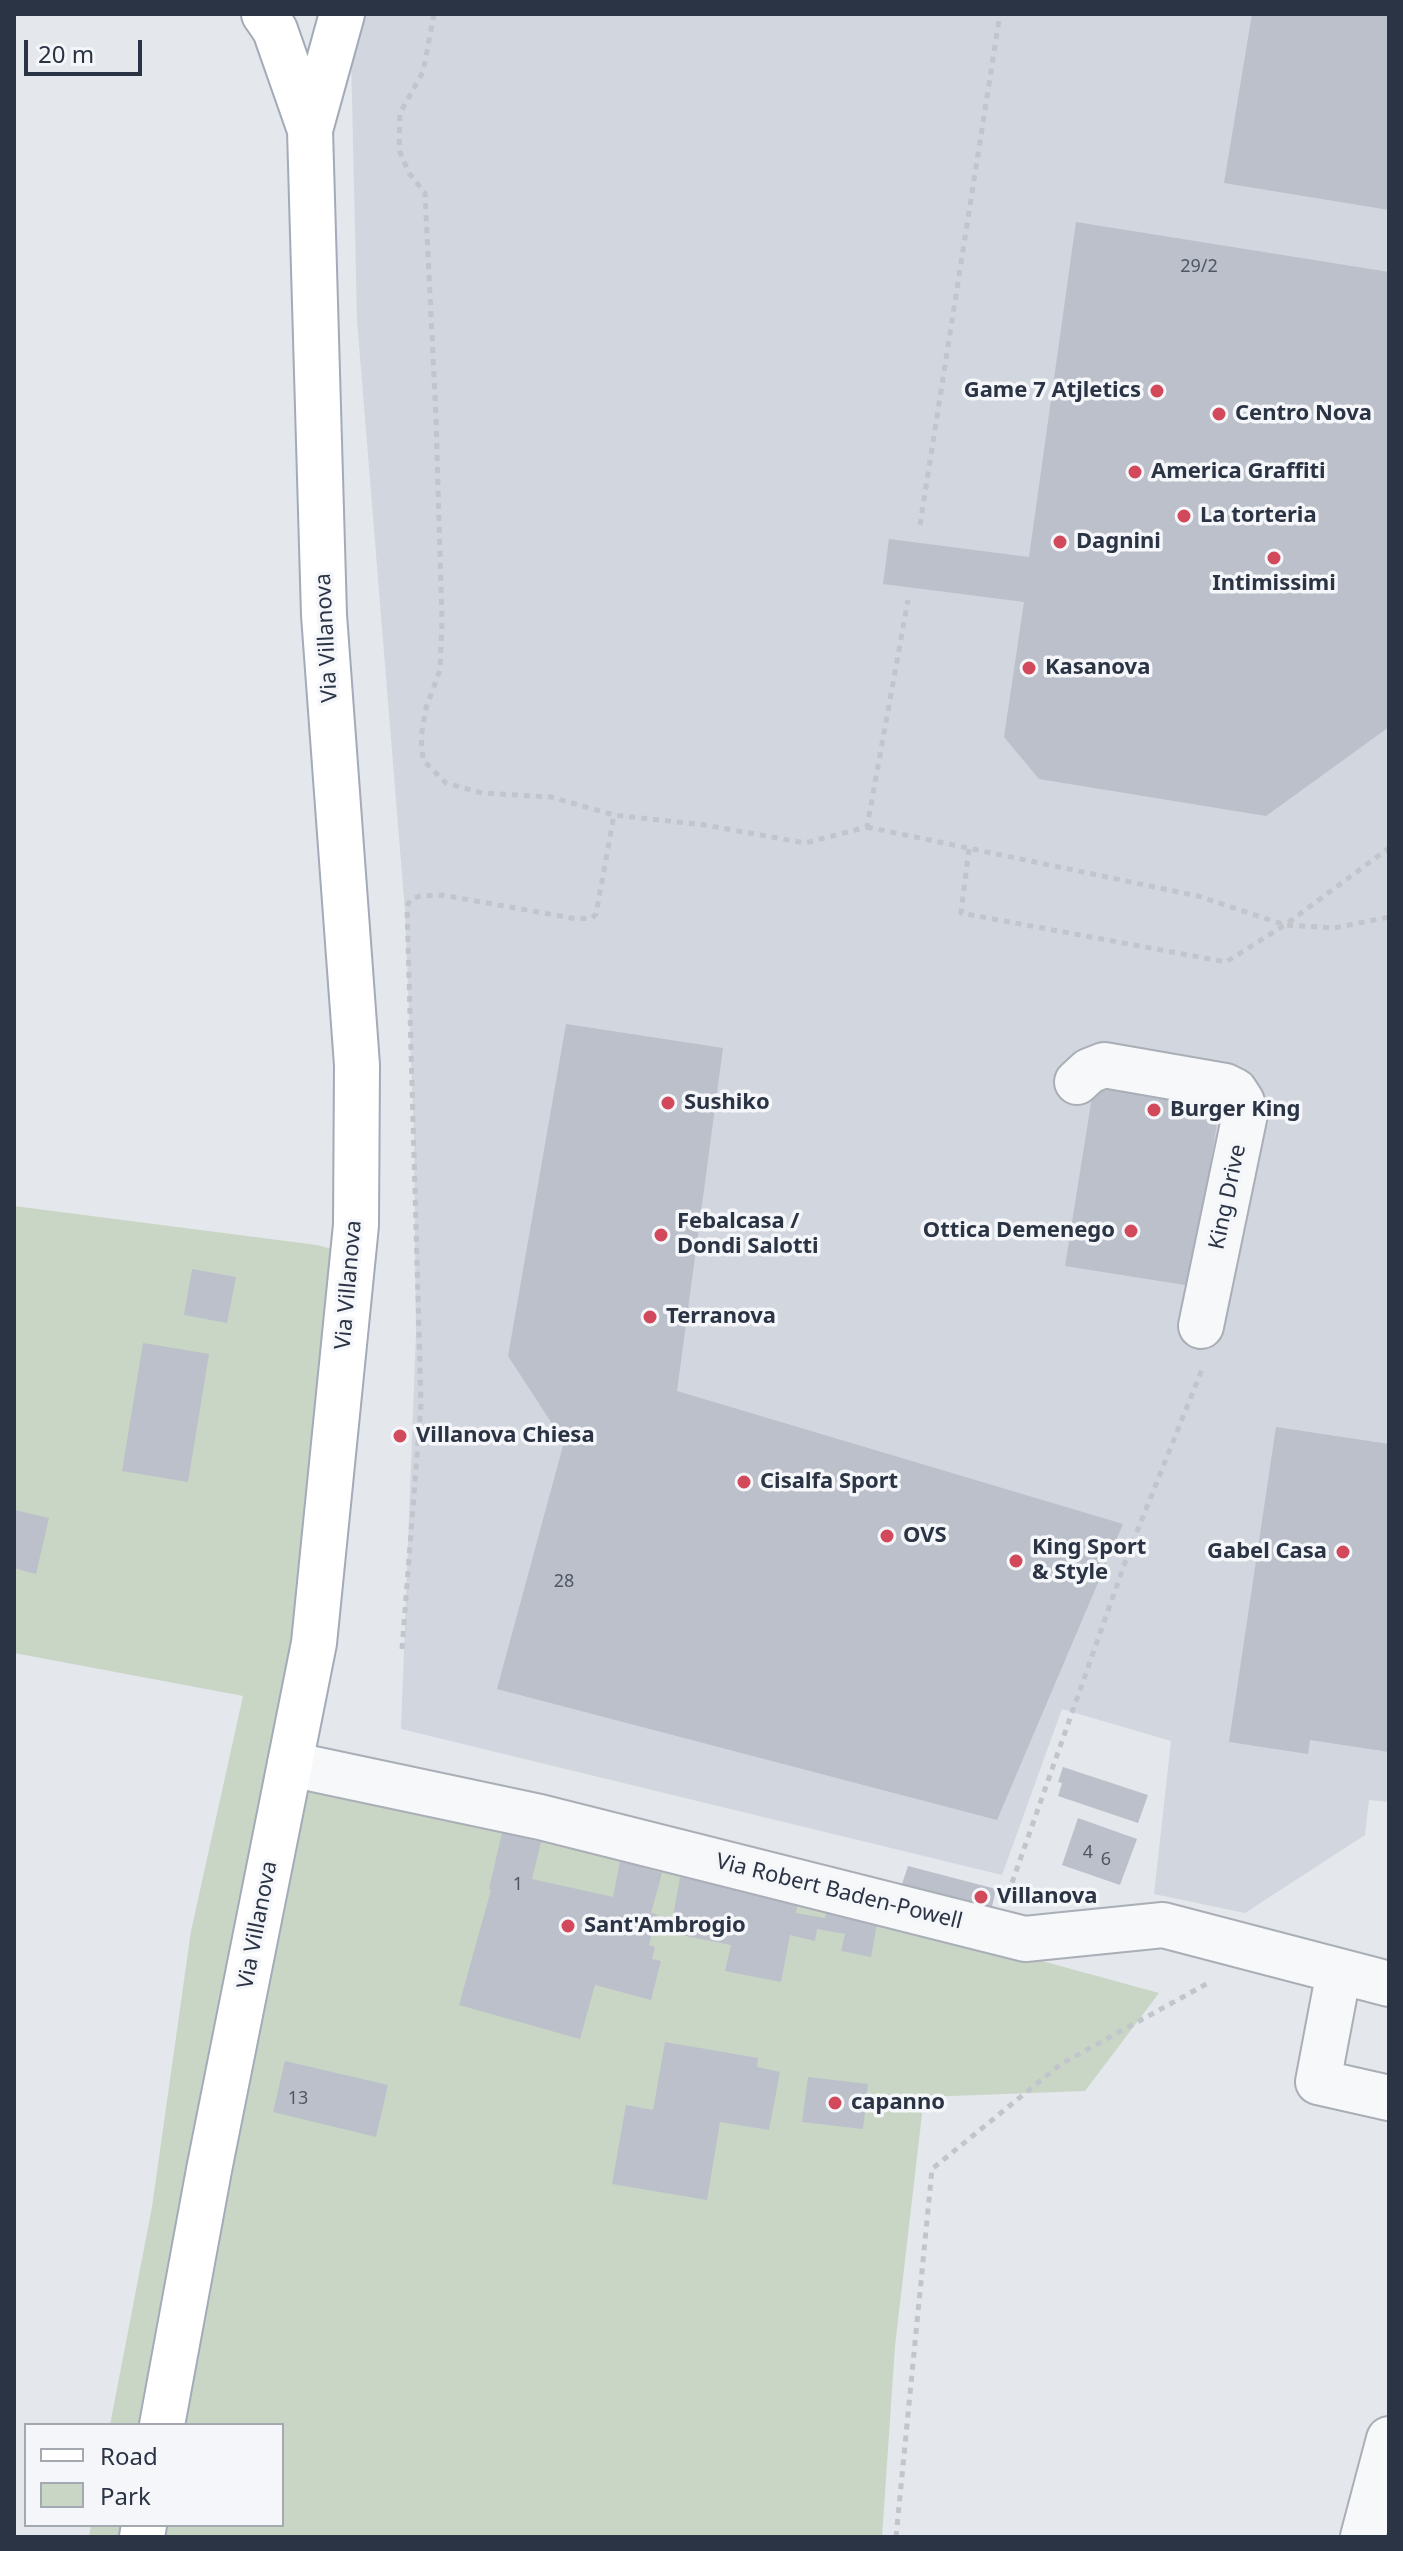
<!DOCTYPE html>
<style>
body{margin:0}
#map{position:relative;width:1403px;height:2551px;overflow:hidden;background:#e4e7ec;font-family:"Noto Sans",sans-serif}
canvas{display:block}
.frame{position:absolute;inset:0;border:16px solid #2b3445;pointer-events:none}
.legend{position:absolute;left:24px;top:2423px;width:260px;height:104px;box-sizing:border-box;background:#f4f6f9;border:2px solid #a4a8b1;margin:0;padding:10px 14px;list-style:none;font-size:24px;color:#2b3445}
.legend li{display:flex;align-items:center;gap:16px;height:40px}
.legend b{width:40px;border:2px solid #a4a8b1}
.scale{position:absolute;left:24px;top:40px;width:118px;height:36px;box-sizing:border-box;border:4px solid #2b3445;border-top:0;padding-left:10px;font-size:24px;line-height:28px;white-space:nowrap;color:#2b3445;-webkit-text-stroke:6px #f4f6f9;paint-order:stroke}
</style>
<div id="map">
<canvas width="1403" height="2551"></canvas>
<div class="frame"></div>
<ul class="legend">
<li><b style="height:10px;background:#fff"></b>Road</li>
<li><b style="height:22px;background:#c9d6c5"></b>Park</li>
</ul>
<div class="scale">20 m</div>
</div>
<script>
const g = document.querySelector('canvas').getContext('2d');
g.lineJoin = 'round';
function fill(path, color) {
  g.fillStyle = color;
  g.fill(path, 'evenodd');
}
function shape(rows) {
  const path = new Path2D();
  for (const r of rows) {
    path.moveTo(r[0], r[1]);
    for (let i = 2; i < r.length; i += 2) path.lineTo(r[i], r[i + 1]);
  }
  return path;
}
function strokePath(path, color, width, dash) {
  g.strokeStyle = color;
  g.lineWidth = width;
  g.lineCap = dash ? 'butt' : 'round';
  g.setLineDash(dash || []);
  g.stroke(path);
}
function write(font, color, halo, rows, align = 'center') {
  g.font = font + ' "Noto Sans",sans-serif';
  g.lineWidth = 7;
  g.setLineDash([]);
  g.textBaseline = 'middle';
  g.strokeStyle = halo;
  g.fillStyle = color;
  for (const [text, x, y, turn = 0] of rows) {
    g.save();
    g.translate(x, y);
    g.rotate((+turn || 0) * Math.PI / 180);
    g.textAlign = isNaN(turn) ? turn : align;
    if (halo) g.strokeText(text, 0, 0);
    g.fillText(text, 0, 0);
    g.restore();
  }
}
fill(shape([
 [360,14,1389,14,1389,1802,1369,1800,1365,1835,1245,1913,1154,1894,1171,1741,1062,1709,1002,1875,401,1729,416,1333,414,1137,405,911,357,320,351,54]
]), '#d2d6de');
fill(shape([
 [14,1206,317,1245,354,1255,304,1759,1159,1993,1085,2091,924,2097,895,2346,882,2537,89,2537,91,2525,282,2525,282,2425,110,2425,152,2207,191,1931,243,1696,14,1653]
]), '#c9d6c5');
fill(shape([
 [1252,14,1389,14,1389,210,1224,183],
 [1076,222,1389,272,1389,727,1266,816,1039,779,1004,737,1024,602,883,584,889,539,1029,557],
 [566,1024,723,1048,677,1391,1123,1524,997,1820,497,1689,564,1442,508,1356],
 [1095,1078,1221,1098,1191,1286,1065,1266],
 [192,1269,236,1277,227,1323,184,1315],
 [143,1343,209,1354,188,1482,122,1471],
 [1276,1427,1389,1444,1389,1752,1310,1740,1308,1754,1229,1742],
 [15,1510,49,1518,36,1574,14,1568],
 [1063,1767,1148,1795,1138,1823,1058,1796,1062,1783,1058,1782],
 [1078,1818,1137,1839,1120,1885,1062,1865],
 [502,1833,541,1842,532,1879,613,1897,620,1861,662,1873,651,1913,657,1914,649,1945,655,1947,652,1959,661,1961,651,2000,595,1985,580,2039,459,2005,491,1890,489,1889],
 [908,1866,996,1889,991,1911,901,1887],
 [680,1877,798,1901,796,1913,825,1918,827,1909,878,1919,871,1957,841,1951,845,1934,817,1929,815,1941,790,1935,781,1982,725,1971,731,1945,670,1933],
 [665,2042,758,2058,757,2067,780,2072,769,2130,720,2122,707,2200,612,2184,626,2105,653,2110],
 [285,2061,388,2085,376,2137,273,2112],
 [808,2077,868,2084,863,2129,802,2122]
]), '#bbc0ca');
const minor = shape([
 [1077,1082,1089,1071,1104,1065,1225,1086,1235,1091,1242,1102,1245,1114,1201,1326],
 [290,1764,540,1817,1025,1939,1163,1925,1389,1984],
 [1339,1971,1318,2082,1389,2098],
 [1363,2537,1389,2439]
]);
const major = shape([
 [264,14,275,30,310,130],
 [162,2425,209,2170,314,1643,356,1225,357,1065,324,615,310,130,342,14],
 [142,2537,144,2525]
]);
strokePath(minor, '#a9aeb7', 48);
strokePath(major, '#a3abb8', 48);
strokePath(shape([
 [434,14,423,72,400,113,399,150,409,173,425,193,436,417,442,622,440,670,426,708,421,737,423,760,446,783,482,793,551,797,614,815,705,825,805,843,867,827,908,600],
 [920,525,1000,14],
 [867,827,1198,896,1285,925,1334,928,1389,917],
 [969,849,961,913,1226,962,1285,925,1389,848],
 [402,1649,421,1404,407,906,410,900,420,896,442,895,577,919,592,918,596,914,614,815],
 [1008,1894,1128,1554,1203,1367],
 [896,2537,932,2169,1061,2064,1210,1982]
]), '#c2c5cb', 5, [6, 6]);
strokePath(minor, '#f7f8fa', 44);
strokePath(major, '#fff', 44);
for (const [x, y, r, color] of [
 [1157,391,8,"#d1495b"],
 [1219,414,8,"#d1495b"],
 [1135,472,8,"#d1495b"],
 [1184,516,8,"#d1495b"],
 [1060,542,8,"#d1495b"],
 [1274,558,8,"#d1495b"],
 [1029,668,8,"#d1495b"],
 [668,1103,8,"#d1495b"],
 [1154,1110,8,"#d1495b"],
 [1131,1231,8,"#d1495b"],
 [661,1235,8,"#d1495b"],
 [650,1317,8,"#d1495b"],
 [400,1436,8,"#d1495b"],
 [744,1482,8,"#d1495b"],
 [887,1536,8,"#d1495b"],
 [1343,1552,8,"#d1495b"],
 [1016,1561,8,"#d1495b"],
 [981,1897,8,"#d1495b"],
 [568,1926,8,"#d1495b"],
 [835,2103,8,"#d1495b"]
]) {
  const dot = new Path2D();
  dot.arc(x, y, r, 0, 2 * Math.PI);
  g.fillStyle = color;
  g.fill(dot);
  strokePath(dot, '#f4f6f9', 3);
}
write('18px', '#4f5766', null, [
 ["29/2",1199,267],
 ["28",564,1582],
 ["4",1088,1853],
 ["6",1106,1860],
 ["1",518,1885],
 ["13",298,2099]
]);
write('bold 22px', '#2b3445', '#f4f6f9', [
 ["Game 7 Atjletics",1141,391,"right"],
 ["Centro Nova",1235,414],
 ["America Graffiti",1151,472],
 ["La torteria",1200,516],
 ["Dagnini",1076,542],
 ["Intimissimi",1274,584,"center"],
 ["Kasanova",1045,668],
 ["Sushiko",684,1103],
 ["Burger King",1170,1110],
 ["Febalcasa /",677,1222],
 ["Dondi Salotti",677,1247],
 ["Ottica Demenego",1115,1231,"right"],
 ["Terranova",666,1317],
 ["Villanova Chiesa",416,1436],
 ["Cisalfa Sport",760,1482],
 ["OVS",903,1536],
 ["King Sport",1032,1548],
 ["& Style",1032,1573],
 ["Gabel Casa",1327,1552,"right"],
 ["Villanova",997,1897],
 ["Sant'Ambrogio",584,1926],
 ["capanno",851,2103]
], 'left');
write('22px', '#2b3445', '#f4f6f9', [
 ["Via Villanova",327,638,-93],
 ["King Drive",1228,1197,-78],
 ["Via Villanova",349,1285,-85],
 ["Via Robert Baden-Powell",839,1892,14],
 ["Via Villanova",258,1925,-79]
]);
</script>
